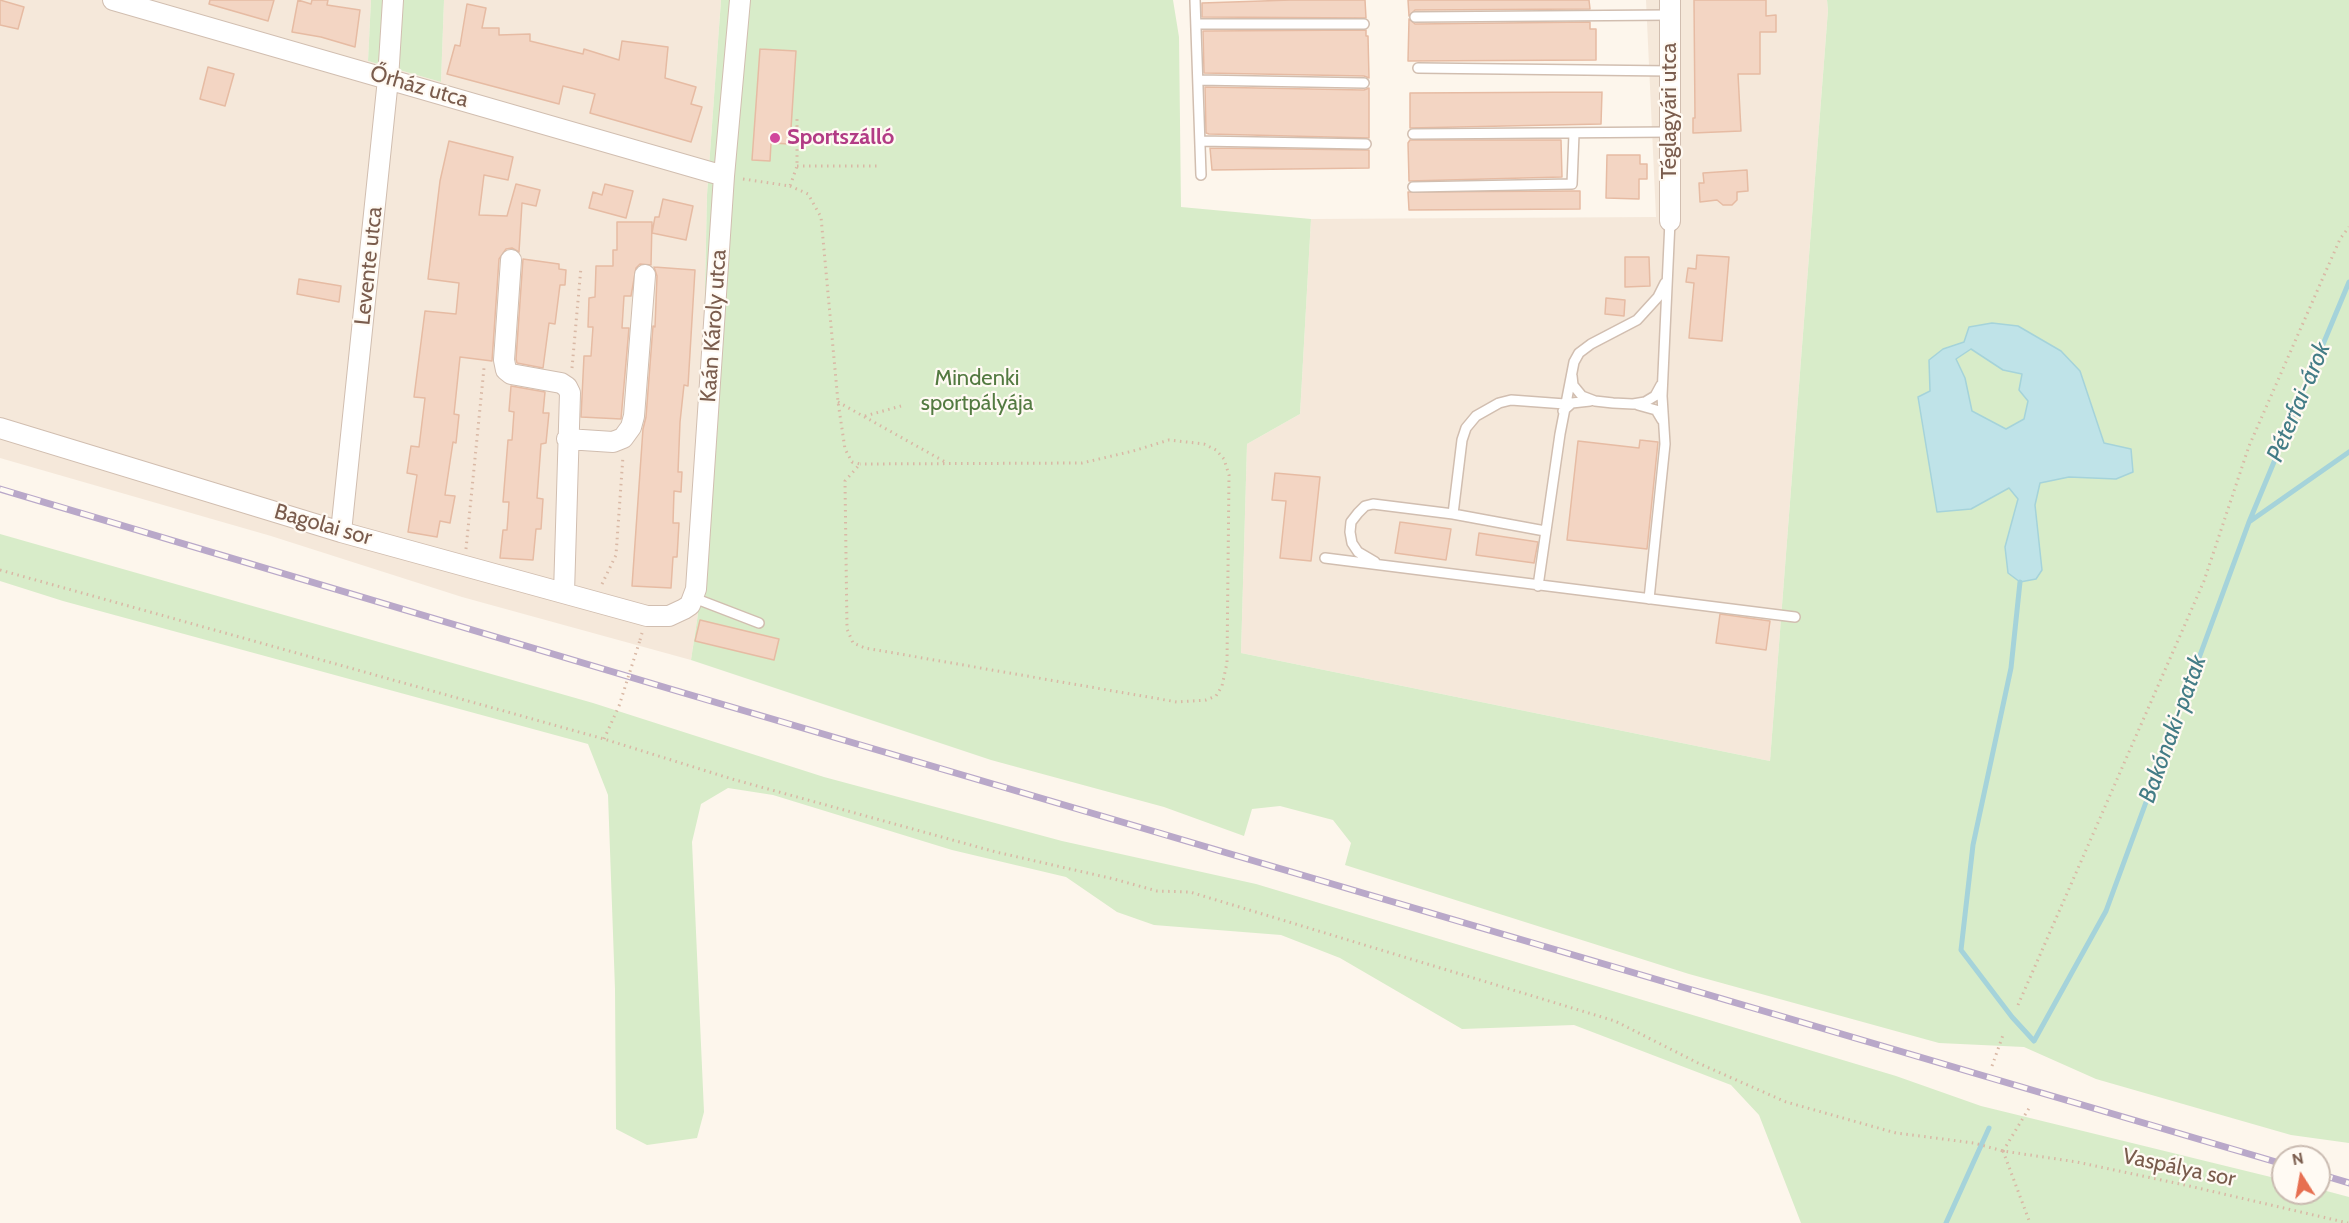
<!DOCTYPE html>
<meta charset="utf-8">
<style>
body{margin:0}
#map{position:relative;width:2349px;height:1223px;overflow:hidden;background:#fdf6ec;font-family:Cabin,sans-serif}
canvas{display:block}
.north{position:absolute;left:2271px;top:1145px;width:60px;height:60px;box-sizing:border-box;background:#fffaf3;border:2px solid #cabbb1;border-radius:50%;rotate:349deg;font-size:16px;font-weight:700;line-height:24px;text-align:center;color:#7a5c4d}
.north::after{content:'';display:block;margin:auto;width:21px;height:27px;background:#e76f51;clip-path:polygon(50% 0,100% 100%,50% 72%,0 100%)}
</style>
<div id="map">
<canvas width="2349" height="1223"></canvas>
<div class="north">N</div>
</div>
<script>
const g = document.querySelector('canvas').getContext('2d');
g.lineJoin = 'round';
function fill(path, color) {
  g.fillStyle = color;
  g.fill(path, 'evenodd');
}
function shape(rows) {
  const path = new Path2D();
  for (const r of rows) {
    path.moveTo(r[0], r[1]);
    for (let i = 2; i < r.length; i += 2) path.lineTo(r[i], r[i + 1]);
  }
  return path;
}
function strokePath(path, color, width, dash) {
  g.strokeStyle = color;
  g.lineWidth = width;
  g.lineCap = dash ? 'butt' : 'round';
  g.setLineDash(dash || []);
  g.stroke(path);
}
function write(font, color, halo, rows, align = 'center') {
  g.font = font + ' Cabin,sans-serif';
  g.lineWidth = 4.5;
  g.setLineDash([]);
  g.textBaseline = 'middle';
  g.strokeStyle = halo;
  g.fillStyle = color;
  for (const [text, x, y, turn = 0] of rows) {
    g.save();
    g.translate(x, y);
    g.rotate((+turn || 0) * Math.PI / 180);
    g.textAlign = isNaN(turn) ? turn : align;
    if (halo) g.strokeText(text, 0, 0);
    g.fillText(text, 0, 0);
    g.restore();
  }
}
fill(shape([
 [0,0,371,0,368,61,441,82,444,0,721,0,707,195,698,614,691,660,462,597,271,536,0,458],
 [1646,0,1827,0,1828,10,1770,761,1241,653,1247,444,1300,414,1311,219,1656,217]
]), '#f5e8da');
fill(shape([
 [371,0,444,0,441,82,368,61],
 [721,0,1173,0,1179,37,1181,207,1311,219,1300,414,1247,444,1241,653,1770,761,1828,10,1827,0,2349,0,2349,1143,2291,1135,2096,1079,2024,1047,1939,1043,1689,974,1345,865,1351,843,1333,820,1280,806,1252,809,1244,836,1164,807,991,760,691,660,698,614,707,195],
 [0,534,593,703,824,777,1062,841,1256,884,1896,1076,1981,1106,2283,1180,2283,1193,2319,1193,2319,1189,2349,1197,2349,1223,1801,1223,1759,1115,1731,1085,1574,1025,1462,1029,1340,958,1281,935,1154,925,1117,912,1066,877,952,850,773,795,728,788,701,804,692,842,704,1112,697,1138,647,1145,616,1129,615,989,608,795,588,744,63,601,0,581]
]), '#d8ecc9');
const water = shape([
 [1992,323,2018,326,2061,351,2080,371,2104,443,2131,449,2133,472,2116,479,2069,477,2040,483,2035,505,2042,570,2036,579,2020,582,2008,573,2005,547,2018,499,2009,488,1971,509,1937,512,1918,397,1930,391,1929,360,1943,349,1964,342,1969,327,1992,323],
 [1971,349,2003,370,2022,374,2019,390,2028,401,2024,419,2006,429,1972,411,1965,378,1956,359,1971,349]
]);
fill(water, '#bfe3e8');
strokePath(water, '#a5d3da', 1.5);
strokePath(shape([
 [2249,522,2349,282],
 [2020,582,2011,668,1973,845,1961,950,2012,1017,2034,1041,2106,911,2249,522,2349,452],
 [1946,1223,1989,1128]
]), '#a5d3da', 5);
const building = shape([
 [0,0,24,7,18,29,0,25,0,0],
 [210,0,274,0,268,21,209,4,210,0],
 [298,0,311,4,312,0,328,0,327,5,360,10,355,47,321,37,292,32,298,0],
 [1291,0,1365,0,1366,18,1202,17,1202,3,1291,0],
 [1408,0,1589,0,1590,9,1415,10,1409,16,1408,0],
 [1694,0,1766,0,1766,16,1776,15,1776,32,1760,32,1760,74,1738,74,1741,131,1693,133,1693,118,1695,118,1694,0],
 [467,4,486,8,482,28,499,28,499,35,530,34,530,41,583,54,584,49,619,60,622,41,668,47,665,78,696,87,691,104,702,107,691,142,590,113,595,94,563,86,559,104,447,74,455,45,460,46,467,4],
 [1409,19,1415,24,1590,22,1590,29,1596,29,1596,60,1408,61,1409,19],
 [1366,30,1366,36,1368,36,1369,78,1364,76,1204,73,1203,31,1366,30],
 [760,49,796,51,790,144,771,143,770,161,752,160,760,49],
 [208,67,234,74,225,106,200,99,208,67],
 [1205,87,1364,90,1369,88,1369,138,1209,134,1206,133,1205,87],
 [1602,92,1601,124,1410,128,1410,93,1602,92],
 [1410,140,1561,140,1562,177,1409,181,1408,143,1410,140],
 [449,141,513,157,508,180,484,175,479,215,507,216,516,184,540,190,536,206,522,203,519,252,512,248,506,249,499,259,492,361,460,357,454,414,459,415,456,443,453,442,445,495,455,496,450,523,440,521,437,537,408,532,417,475,407,473,411,446,419,447,425,398,414,397,425,311,456,314,459,283,428,279,440,181,449,141],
 [1210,148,1369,150,1369,168,1212,170,1210,148],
 [1607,155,1640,155,1640,164,1647,164,1647,179,1639,179,1639,199,1606,198,1607,155],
 [1747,170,1748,191,1737,192,1737,200,1732,205,1723,205,1717,200,1700,202,1699,183,1704,183,1703,173,1747,170],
 [605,184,633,191,626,218,589,208,593,192,602,195,605,184],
 [1572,191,1580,191,1580,209,1409,210,1408,192,1572,191],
 [663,199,693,206,686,240,652,233,655,217,659,217,663,199],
 [617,222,652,222,651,265,640,264,636,268,631,296,624,296,622,328,629,328,621,419,581,417,584,356,591,356,593,327,588,327,589,298,595,297,596,266,613,266,613,250,617,250,617,222],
 [1697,255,1729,257,1722,341,1689,338,1694,283,1686,282,1688,268,1696,269,1697,255],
 [1625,257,1649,257,1650,286,1625,287,1625,257],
 [523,259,559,264,559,269,566,270,565,285,560,285,555,324,549,323,543,368,517,363,516,359,523,259],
 [654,267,695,270,688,386,684,385,680,422,678,472,682,472,681,492,674,491,673,523,679,523,677,557,673,557,671,588,632,586,643,429,646,417,653,326,655,327,657,276,654,267],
 [299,279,341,286,339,302,297,294,299,279],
 [1606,298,1625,300,1624,316,1605,314,1606,298],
 [511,386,545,392,543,413,549,413,546,443,541,444,537,498,543,499,541,529,536,529,533,560,500,558,503,530,507,530,509,502,503,502,508,440,512,440,514,412,509,411,511,386],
 [1640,440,1658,442,1647,549,1567,540,1578,441,1639,448,1640,440],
 [1275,473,1320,477,1311,561,1280,558,1286,501,1272,500,1275,473],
 [1400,522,1451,529,1446,560,1395,553,1400,522],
 [1479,533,1538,542,1534,563,1476,555,1479,533],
 [1720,614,1770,621,1766,650,1716,643,1720,614],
 [700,620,779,639,774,660,695,641,700,620]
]);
fill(building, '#f3d5c3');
strokePath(building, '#e6bba3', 1.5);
const lane = shape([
 [1195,0,1201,175],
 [1415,17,1670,15],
 [1196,24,1364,24],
 [1418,68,1670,71],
 [1199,80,1364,83],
 [1413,134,1671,132],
 [1201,141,1366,144],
 [1413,187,1572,184,1574,134],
 [1572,376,1573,385,1582,396,1595,401,1613,403,1633,404,1645,402,1655,396,1661,385],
 [1638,405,1656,410,1662,420],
 [1563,411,1572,403,1590,401],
 [1453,514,1462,440,1466,428,1476,416,1499,403,1511,400,1565,404],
 [1325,558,1795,617],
 [1375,562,1358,552,1352,543,1350,532,1351,522,1358,513,1365,506,1373,504,1453,514,1545,531],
 [1538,586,1560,434,1574,362,1579,353,1591,344,1637,320,1658,297,1665,283],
 [694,598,759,623],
 [1649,599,1665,444,1662,396,1670,221]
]);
const street = shape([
 [113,0,724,176],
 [1670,221,1670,0],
 [511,260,504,360,506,370,511,374,561,383,567,387,570,393,564,593],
 [0,428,341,532,647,616,669,616,684,609,690,605,696,589,724,176,740,0],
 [567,439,613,442,623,438,631,427,634,416,645,275],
 [341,532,388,79,393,0]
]);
strokePath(lane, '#d1beb0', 12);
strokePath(street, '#d1beb0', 22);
strokePath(shape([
 [797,166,878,166],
 [743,179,790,186,797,166,797,119],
 [790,186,808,194,821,217,838,402,845,449,852,462,860,464,845,481,847,629,853,643,865,648,1177,702,1206,700,1216,696,1222,686,1227,663,1229,475,1224,459,1216,450,1204,444,1169,440,1133,451,1082,463,860,464],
 [572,368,581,267],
 [838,402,947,463],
 [865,416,901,406],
 [466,549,484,368],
 [0,570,604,739,732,779,996,852,1114,879,1157,891,1190,892,1615,1021,1698,1063,1786,1102,1896,1133,1974,1143,2003,1151,2077,1162,2185,1185,2348,1223],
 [602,584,616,555,623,456],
 [640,640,642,633],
 [604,739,619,706],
 [2018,1005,2204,581,2249,446,2340,239,2349,227],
 [1992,1066,2003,1035],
 [2003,1151,2030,1223],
 [2003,1151,2031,1105]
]), '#d9b8a5', 3, [1.5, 4.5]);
strokePath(lane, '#fff', 9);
strokePath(street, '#fff', 20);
const rail = shape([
 [0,489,667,688,2283,1164],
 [2319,1174,2349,1183]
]);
strokePath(rail, '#b9a8c9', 7);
strokePath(rail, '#fffaf3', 4.5, [14]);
strokePath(shape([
 [619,706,640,640]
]), '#d9b8a5', 3, [1.5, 4.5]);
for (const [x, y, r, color] of [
 [775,138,6,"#d1479c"]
]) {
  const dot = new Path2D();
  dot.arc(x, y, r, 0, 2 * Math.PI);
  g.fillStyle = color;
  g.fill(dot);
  strokePath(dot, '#fffaf3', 2);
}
write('22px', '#7a5c4d', '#fffaf3', [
 ["Őrház utca",419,87,16],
 ["Téglagyári utca",1670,111,-90],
 ["Levente utca",369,266,-84],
 ["Kaán Károly utca",714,326,-86],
 ["Bagolai sor",323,525,16],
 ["Vaspálya sor",2179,1168,12]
]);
write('bold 22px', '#b23c85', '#fffaf3', [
 ["Sportszálló",787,138]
], 'left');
write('22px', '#537a41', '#fffaf3', [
 ["Mindenki",977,379],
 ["sportpályája",977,404]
]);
write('italic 24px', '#437c86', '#fffaf3', [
 ["Péterfai-árok",2299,402,-67],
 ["Bakónaki-patak",2173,729,-70]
]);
</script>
